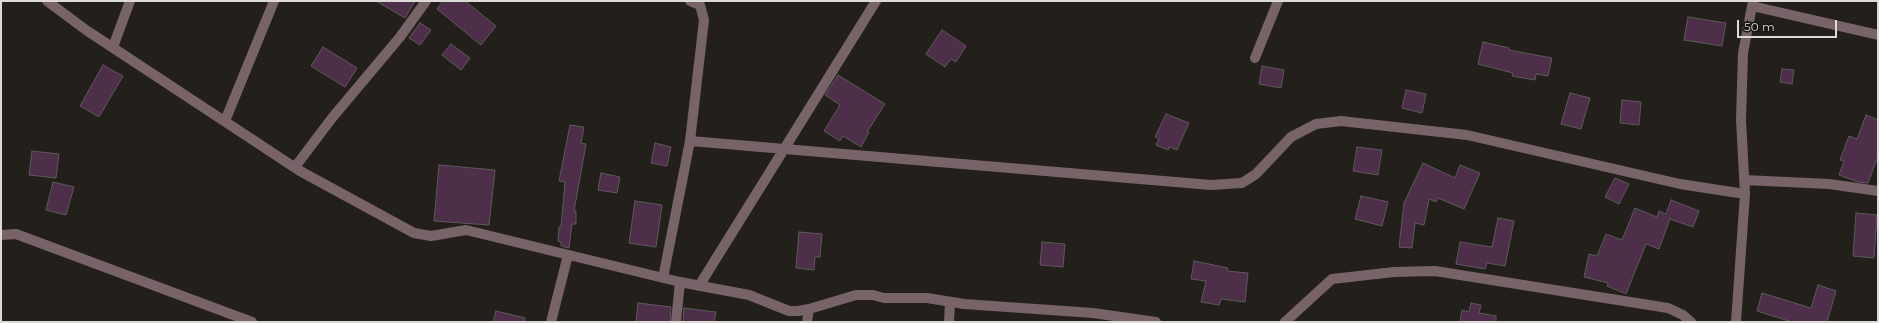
<!DOCTYPE html>
<style>
body{margin:0}
#map{position:relative;width:1879px;height:323px;overflow:hidden;background:#23201b;font-family:Montserrat,sans-serif}
canvas{display:block}
.frame{position:absolute;inset:0;border:2px solid #dddbd8;pointer-events:none}
.scale{position:absolute;left:1737px;top:20px;width:100px;height:18px;box-sizing:border-box;border:2px solid #dddbd8;border-top:0;padding-left:5px;font-size:12px;line-height:14px;white-space:nowrap;color:#dddbd8;-webkit-text-stroke:3px #191712;paint-order:stroke}
</style>
<div id="map">
<canvas width="1879" height="323"></canvas>
<div class="frame"></div>
<div class="scale">50 m</div>
</div>
<script>
const g = document.querySelector('canvas').getContext('2d');
g.lineJoin = 'round';
function fill(path, color) {
  g.fillStyle = color;
  g.fill(path, 'evenodd');
}
function shape(rows) {
  const path = new Path2D();
  for (const r of rows) {
    path.moveTo(r[0], r[1]);
    for (let i = 2; i < r.length; i += 2) path.lineTo(r[i], r[i + 1]);
  }
  return path;
}
function strokePath(path, color, width, dash) {
  g.strokeStyle = color;
  g.lineWidth = width;
  g.lineCap = dash ? 'butt' : 'round';
  g.setLineDash(dash || []);
  g.stroke(path);
}
const building = shape([
 [376,1,415,1,405,18,376,1],
 [443,1,465,1,496,26,481,45,437,9,443,1],
 [1688,17,1726,23,1722,46,1684,40,1688,17],
 [420,23,431,30,420,45,409,38,420,23],
 [942,30,966,46,956,62,951,59,945,67,926,54,942,30],
 [1483,42,1509,48,1509,50,1552,58,1548,76,1536,74,1535,80,1512,76,1513,73,1478,64,1483,42],
 [451,44,470,58,461,70,442,55,451,44],
 [323,47,357,68,345,87,311,66,323,47],
 [103,65,123,76,99,117,80,106,103,65],
 [1262,66,1284,70,1281,88,1259,84,1262,66],
 [1782,69,1794,70,1792,84,1780,82,1782,69],
 [838,75,885,104,867,132,869,132,861,147,843,136,840,141,824,131,840,105,825,95,838,75],
 [1406,90,1426,94,1422,113,1402,108,1406,90],
 [1570,93,1590,98,1581,129,1561,124,1570,93],
 [1622,100,1641,102,1639,125,1620,123,1622,100],
 [1166,114,1189,123,1177,150,1169,147,1168,150,1156,145,1159,139,1155,137,1166,114],
 [1866,115,1878,120,1878,156,1868,183,1858,182,1839,175,1844,161,1840,160,1849,136,1857,139,1866,115],
 [570,125,584,127,581,143,586,144,574,211,576,211,576,224,572,224,569,248,561,246,561,242,558,241,559,227,561,227,565,182,559,181,570,125],
 [655,143,671,147,667,166,651,163,655,143],
 [1357,147,1382,150,1378,175,1353,171,1357,147],
 [32,151,59,154,56,178,29,175,32,151],
 [1423,163,1455,178,1460,165,1480,173,1464,209,1438,198,1436,202,1429,199,1424,225,1415,223,1412,248,1399,247,1404,203,1423,163],
 [439,165,495,170,489,225,434,221,439,165],
 [601,173,620,177,617,193,598,190,601,173],
 [1615,178,1629,184,1619,204,1605,197,1615,178],
 [53,182,74,187,66,215,46,210,53,182],
 [1361,196,1388,202,1382,226,1355,219,1361,196],
 [1671,200,1699,211,1693,227,1670,219,1659,249,1646,244,1626,294,1607,286,1608,283,1584,277,1589,254,1597,256,1606,234,1622,240,1635,208,1657,217,1659,211,1666,214,1671,200],
 [635,201,662,205,656,247,629,243,635,201],
 [1856,213,1877,215,1874,258,1853,256,1856,213],
 [1498,218,1514,221,1505,266,1487,263,1485,269,1456,264,1460,242,1492,247,1498,218],
 [799,232,822,234,820,257,815,257,814,270,796,268,799,232],
 [1042,242,1065,244,1063,267,1040,265,1042,242],
 [1194,261,1228,268,1227,271,1248,273,1245,302,1221,299,1219,305,1201,302,1206,281,1191,279,1194,261],
 [1818,285,1836,291,1827,322,1792,322,1757,311,1762,293,1811,308,1818,285],
 [638,303,671,307,670,322,636,322,638,303],
 [1471,303,1481,305,1479,313,1496,316,1496,322,1460,322,1462,310,1469,312,1471,303],
 [684,308,716,312,714,322,683,322,684,308],
 [496,311,525,318,525,322,493,322,496,311]
]);
fill(building, '#4d2f49');
strokePath(building, '#5e595d', 1);
strokePath(shape([
 [47,1,86,30,300,171,414,233,431,236,466,230,680,282,749,295,789,311,798,311,809,309,856,295,873,295,884,298,927,298,964,304,1093,313,1156,322],
 [1752,6,1878,35],
 [113,47,130,1],
 [1255,58,1278,1],
 [225,121,274,1],
 [690,141,1211,185,1242,183,1256,174,1291,137,1316,124,1341,121,1467,135,1680,184,1745,194],
 [295,167,332,118,400,37,426,1],
 [1744,180,1829,184,1878,191],
 [1,235,16,234,252,322],
 [663,278,690,141,704,20,700,5,690,1],
 [699,286,876,1],
 [551,322,568,255],
 [676,322,680,282],
 [807,322,809,309],
 [949,322,950,302],
 [1285,322,1332,279,1394,272,1435,271,1668,308,1683,315,1691,322],
 [1736,322,1745,194,1741,120,1743,53,1753,1]
]), '#776368', 10);
</script>
